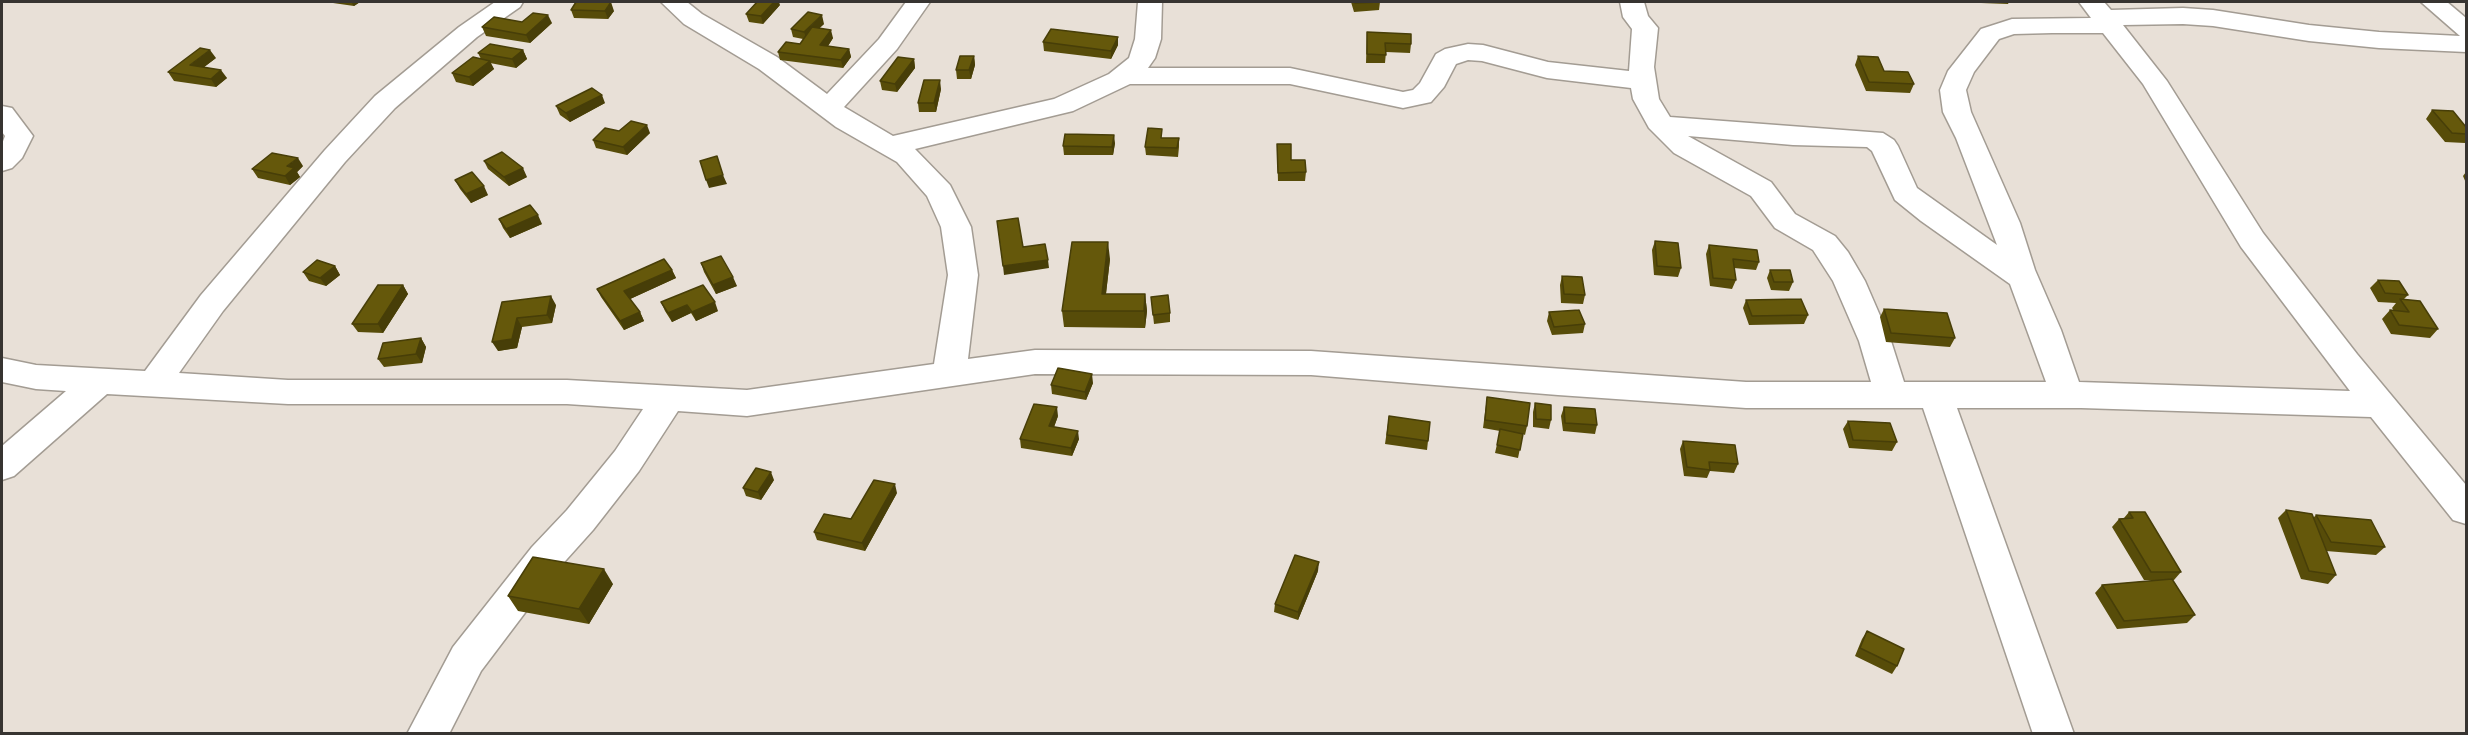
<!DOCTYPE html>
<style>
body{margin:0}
#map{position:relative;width:2468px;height:735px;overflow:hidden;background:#e8e0d7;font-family:Rubik,sans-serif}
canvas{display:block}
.frame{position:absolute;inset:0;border:3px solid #373431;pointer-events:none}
</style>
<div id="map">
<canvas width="2468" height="735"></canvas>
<div class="frame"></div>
</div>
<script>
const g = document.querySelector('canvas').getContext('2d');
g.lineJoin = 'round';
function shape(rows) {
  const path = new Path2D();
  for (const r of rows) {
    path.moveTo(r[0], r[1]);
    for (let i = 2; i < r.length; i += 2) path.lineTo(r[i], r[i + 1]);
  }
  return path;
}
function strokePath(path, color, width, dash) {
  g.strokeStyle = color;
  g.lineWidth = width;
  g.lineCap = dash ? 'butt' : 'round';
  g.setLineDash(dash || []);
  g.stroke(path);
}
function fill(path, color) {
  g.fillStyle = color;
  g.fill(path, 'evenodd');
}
const street = shape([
 [495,2,523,2,520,7,477,37,395,108,345,162,223,311,179,373,288,380,567,380,747,390,934,364,948,275,941,227,927,196,897,162,836,127,759,69,684,24,661,2,687,2,702,14,777,57,827,94,879,39,906,2,930,2,897,49,844,107,893,136,1054,99,1109,74,1129,58,1135,39,1138,2,1162,2,1161,39,1155,58,1148,68,1290,68,1403,92,1413,90,1420,83,1436,54,1445,49,1468,44,1483,45,1548,62,1629,71,1632,29,1623,17,1620,2,1644,2,1648,16,1658,28,1654,67,1659,99,1670,117,1883,133,1894,140,1898,146,1917,188,1997,245,1956,138,1943,112,1940,90,1948,71,1981,29,2012,19,2091,18,2079,2,2104,2,2111,10,2183,8,2213,10,2309,25,2379,32,2460,36,2421,2,2447,2,2466,18,2466,52,2379,48,2309,41,2213,26,2183,24,2123,25,2167,81,2263,233,2357,354,2466,485,2466,524,2453,520,2371,417,2081,408,1957,408,2074,734,2033,734,1923,408,1746,408,1558,395,1311,375,1035,374,747,416,678,411,639,471,593,530,558,569,481,671,449,734,407,734,453,647,532,547,567,510,615,451,643,409,567,404,288,404,107,394,14,476,2,480,2,446,66,391,36,389,2,382,2,358,36,365,145,371,201,295,325,150,375,96,459,27,495,2],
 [2052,33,2103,33,2143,84,2241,247,2350,391,2079,382,2061,330,2035,270,2020,223,1971,112,1966,90,1974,72,1999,39,2014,34,2052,33],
 [1468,60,1482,61,1547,78,1631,88,1633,99,1649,128,1674,153,1751,196,1775,228,1813,250,1833,281,1859,341,1871,382,1746,382,1311,351,1035,350,968,359,978,275,971,227,950,185,915,149,1073,111,1130,84,1290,84,1403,108,1431,102,1444,87,1456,64,1468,60],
 [1688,136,1793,145,1867,147,1872,151,1895,200,1921,221,2010,284,2046,382,1904,382,1891,341,1865,281,1848,252,1835,236,1795,214,1771,182,1688,136],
 [2,106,12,108,33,136,22,158,12,168,2,171,2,144,5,136,2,132,2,106]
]);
strokePath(street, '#a39c93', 3);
fill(street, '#fff');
fill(shape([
 [326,2,360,2,354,6],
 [1351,2,1380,2,1379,10,1354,12],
 [1980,2,2009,2,2008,4,1981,3],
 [780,5,763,24,749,22,746,14],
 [571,10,614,11,608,19,574,18],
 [522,22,552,23,530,43,486,36,482,27],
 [824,24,819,28,833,38,828,46,849,49,851,57,843,68,780,60,778,52,800,44,803,39,793,37,791,29],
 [1367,32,1411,44,1410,53,1386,52,1385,63,1366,63],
 [1043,42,1118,45,1111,59,1044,51],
 [523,50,527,59,516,68,490,63,494,69,473,86,456,82,452,73,481,59,478,53],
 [974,56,975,65,971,79,957,79,956,70],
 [1858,56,1884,71,1914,84,1910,93,1866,91,1855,65],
 [216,58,204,67,227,78,216,87,174,81,168,72],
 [914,59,915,68,897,92,882,90,880,81],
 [941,89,936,112,919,112,918,103],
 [605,103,570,122,560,115,556,106],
 [2432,110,2466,127,2466,142,2465,143,2445,142,2426,119],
 [619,131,650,133,627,155,596,148,593,140],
 [1163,138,1179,138,1179,147,1178,157,1146,155,1145,147],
 [1115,143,1113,155,1064,155,1063,146],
 [1277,144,1291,160,1306,172,1305,181,1278,181],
 [484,161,527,177,509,186,488,169],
 [303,166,297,172,300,177,290,185,258,178,252,169],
 [2466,172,2466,183,2463,176],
 [455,180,488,195,471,203,460,189],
 [499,219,542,224,510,238,503,228],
 [1655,241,1681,268,1678,277,1654,275,1652,250],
 [1709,245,1759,262,1756,270,1734,268,1736,280,1732,289,1710,286,1706,254],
 [1110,259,1106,294,1145,294,1147,311,1145,328,1064,327,1062,311],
 [701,263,737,286,716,294,704,272],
 [335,266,340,275,326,286,309,281,303,272],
 [672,270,676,278,630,299,640,312,644,321,624,330,601,297,597,289],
 [1770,270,1793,282,1789,291,1771,290,1767,278],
 [1562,276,1585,295,1583,304,1561,303,1560,285],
 [2378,280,2408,295,2404,299,2438,329,2430,338,2391,334,2382,319,2390,310,2394,311,2392,308,2396,303,2378,302,2370,288],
 [403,285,408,294,383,333,358,332,352,324],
 [1151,297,1170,313,1170,322,1154,324],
 [1746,300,1808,315,1804,324,1749,325,1743,308],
 [502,302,556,305,552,323,522,327,517,348,498,351],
 [661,302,718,311,696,321,691,313,672,322,665,311],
 [1884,309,1955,338,1950,347,1886,342,1880,317],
 [1549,312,1585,324,1583,333,1552,335,1547,321],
 [421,338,426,347,422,363,384,367,378,359],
 [1093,383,1086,400,1052,394,1051,385],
 [1487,397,1527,426,1525,435,1523,434,1518,458,1495,453,1500,431,1483,428],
 [1535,403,1551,420,1549,429,1533,427,1533,412],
 [1564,407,1597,425,1595,434,1563,431,1561,416],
 [1058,416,1054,427,1079,439,1072,456,1021,448,1020,439],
 [1389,416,1428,441,1427,450,1385,444],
 [1848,421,1897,442,1892,451,1849,448,1843,429],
 [1683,441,1738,464,1734,473,1710,471,1707,478,1684,476,1680,449],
 [774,480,761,500,746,496,743,488],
 [897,493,865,551,817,540,814,532,851,519],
 [2286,510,2313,518,2316,515,2385,547,2376,555,2326,551,2336,575,2328,584,2301,579,2278,518],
 [2129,512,2181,572,2174,580,2172,580,2195,615,2187,623,2117,629,2095,593,2102,585,2159,580,2144,580,2112,527,2119,519,2124,518],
 [1318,571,1298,620,1274,612,1275,604],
 [613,584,589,624,518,611,508,596],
 [1867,631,1897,666,1892,674,1855,656,1862,639]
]), '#574c09');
fill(shape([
 [351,2,360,2,354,6],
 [611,2,614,11,608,19,605,11],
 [774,2,779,2,780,5,763,24,761,16],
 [548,15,552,23,530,43,526,35],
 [822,15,824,24,807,40,804,32],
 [831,30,833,38,823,54,820,45],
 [1118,37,1118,45,1111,59,1111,51],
 [849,49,851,57,843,68,841,60],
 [210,50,216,58,195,74,190,65],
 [523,50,527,59,516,68,512,59],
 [974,56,975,65,971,79,969,70],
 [914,59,915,68,897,92,895,84],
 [490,61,494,69,473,86,469,77],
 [221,70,227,78,216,87,211,79],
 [940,80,941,89,936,112,934,103],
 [602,95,605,103,570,122,566,113],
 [647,125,650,133,627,155,623,147],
 [1114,135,1115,143,1113,155,1112,147],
 [298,158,303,166,297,172,300,177,290,185,285,176,287,166],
 [523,168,527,177,509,186,504,177],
 [723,175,727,184,709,188,706,180],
 [484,186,488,195,471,203,466,194],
 [538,215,542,224,510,238,506,229],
 [1108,242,1110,259,1104,310,1102,294],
 [1048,260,1049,268,1004,275,1003,266],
 [335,266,340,275,326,286,320,278],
 [672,270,676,278,628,300,624,291],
 [733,277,737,286,716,294,713,285],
 [403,285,408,294,383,333,378,324],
 [1145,294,1147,311,1145,328,1144,311],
 [551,296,556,305,552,323,547,315],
 [715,302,718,311,696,321,692,312],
 [687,305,691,313,672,322,668,313],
 [640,312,644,321,624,330,620,321],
 [517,318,522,327,517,348,498,351,492,342],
 [421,338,426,347,422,363,416,354],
 [1092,374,1093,383,1086,400,1085,392],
 [1057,407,1058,416,1051,435,1049,426],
 [1078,431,1079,439,1072,456,1071,448],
 [771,472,774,480,761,500,758,492],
 [895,484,897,493,865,551,862,543],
 [1319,562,1318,571,1298,620,1298,612],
 [604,569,613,584,589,624,579,609]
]), '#473e08');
const building = shape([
 [576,2,611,2,605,11,571,10,576,2],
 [757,2,774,2,761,16,746,14,757,2],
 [1354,2,1380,2,1355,3,1354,2],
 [808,12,822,15,804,32,791,29,808,12],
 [533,13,548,15,526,35,482,27,494,17,522,22,533,13],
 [812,27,831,30,820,45,849,49,841,60,778,52,786,42,800,44,812,27],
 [1051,29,1118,37,1111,51,1043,42,1051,29],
 [1367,32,1411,34,1411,44,1385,43,1386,55,1367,54,1367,32],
 [490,44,523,50,512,59,478,53,490,44],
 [200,48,210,50,190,65,221,70,211,79,168,72,200,48],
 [960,56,974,56,969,70,956,70,960,56],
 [1858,56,1878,57,1884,71,1908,72,1914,84,1869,82,1858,56],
 [473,57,490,61,469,77,452,73,473,57],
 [898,57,914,59,895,84,880,81,898,57],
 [924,80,940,80,934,103,918,103,924,80],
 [592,88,602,95,566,113,556,106,592,88],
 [2432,110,2453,111,2466,127,2466,134,2452,133,2432,110],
 [631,121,647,125,623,147,593,140,605,128,619,131,631,121],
 [1148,128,1162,129,1161,138,1179,138,1177,148,1145,147,1148,128],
 [1065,134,1114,135,1112,147,1063,146,1065,134],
 [1277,144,1291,144,1291,160,1305,160,1306,172,1278,173,1277,144],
 [502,152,523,168,504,177,484,161,502,152],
 [272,153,298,158,287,166,294,168,285,176,252,169,272,153],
 [717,156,723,175,706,180,700,161,717,156],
 [472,172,484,186,466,194,455,180,472,172],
 [530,205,538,215,506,229,499,219,530,205],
 [1018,218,1023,247,1045,244,1048,260,1003,266,997,221,1018,218],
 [1655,241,1678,243,1681,268,1657,266,1655,241],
 [1072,242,1108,242,1102,294,1145,294,1144,311,1062,311,1072,242],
 [1709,245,1757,250,1759,262,1733,259,1736,280,1713,278,1709,245],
 [721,256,733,277,713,285,701,263,721,256],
 [664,259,672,270,624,291,640,312,620,321,597,289,664,259],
 [317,260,335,266,320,278,303,272,317,260],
 [1770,270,1790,270,1793,282,1774,282,1770,270],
 [1562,276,1582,277,1585,295,1564,294,1562,276],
 [2378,280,2399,281,2408,295,2385,293,2378,280],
 [378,285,403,285,378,324,352,324,378,285],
 [703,285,715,302,692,312,687,305,668,313,661,302,703,285],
 [1168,295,1170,313,1153,315,1151,297,1168,295],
 [551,296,547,315,517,318,512,339,492,342,502,302,551,296],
 [1801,299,1808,315,1752,316,1746,300,1801,299],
 [2400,299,2420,301,2438,329,2399,325,2390,310,2409,312,2400,299],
 [1884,309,1947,313,1955,338,1891,333,1884,309],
 [1579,310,1585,324,1554,327,1549,312,1579,310],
 [421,338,416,354,378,359,383,343,421,338],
 [1058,368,1092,374,1085,392,1051,385,1058,368],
 [1487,397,1530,403,1527,426,1485,420,1487,397],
 [1535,403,1551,405,1551,420,1536,419,1535,403],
 [1034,404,1057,407,1049,426,1078,431,1071,448,1020,439,1034,404],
 [1564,407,1595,409,1597,425,1565,423,1564,407],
 [1389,416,1430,422,1428,441,1387,435,1389,416],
 [1848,421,1890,423,1897,442,1853,440,1848,421],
 [1500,429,1523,434,1520,450,1497,445,1500,429],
 [1683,441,1735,445,1738,464,1709,462,1710,470,1687,467,1683,441],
 [756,468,771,472,758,492,743,488,756,468],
 [874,480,895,484,862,543,814,532,824,514,851,519,874,480],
 [2286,510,2312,514,2336,575,2309,571,2286,510],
 [2129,512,2145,512,2181,572,2151,572,2119,519,2133,518,2129,512],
 [2316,515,2371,520,2385,547,2331,542,2316,515],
 [1295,555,1319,562,1298,612,1275,604,1295,555],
 [533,557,604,569,579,609,508,596,533,557],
 [2172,579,2195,615,2124,621,2102,585,2172,579],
 [1867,631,1904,649,1897,666,1860,648,1867,631]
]);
fill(building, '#65580b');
strokePath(building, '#473e08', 1.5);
</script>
